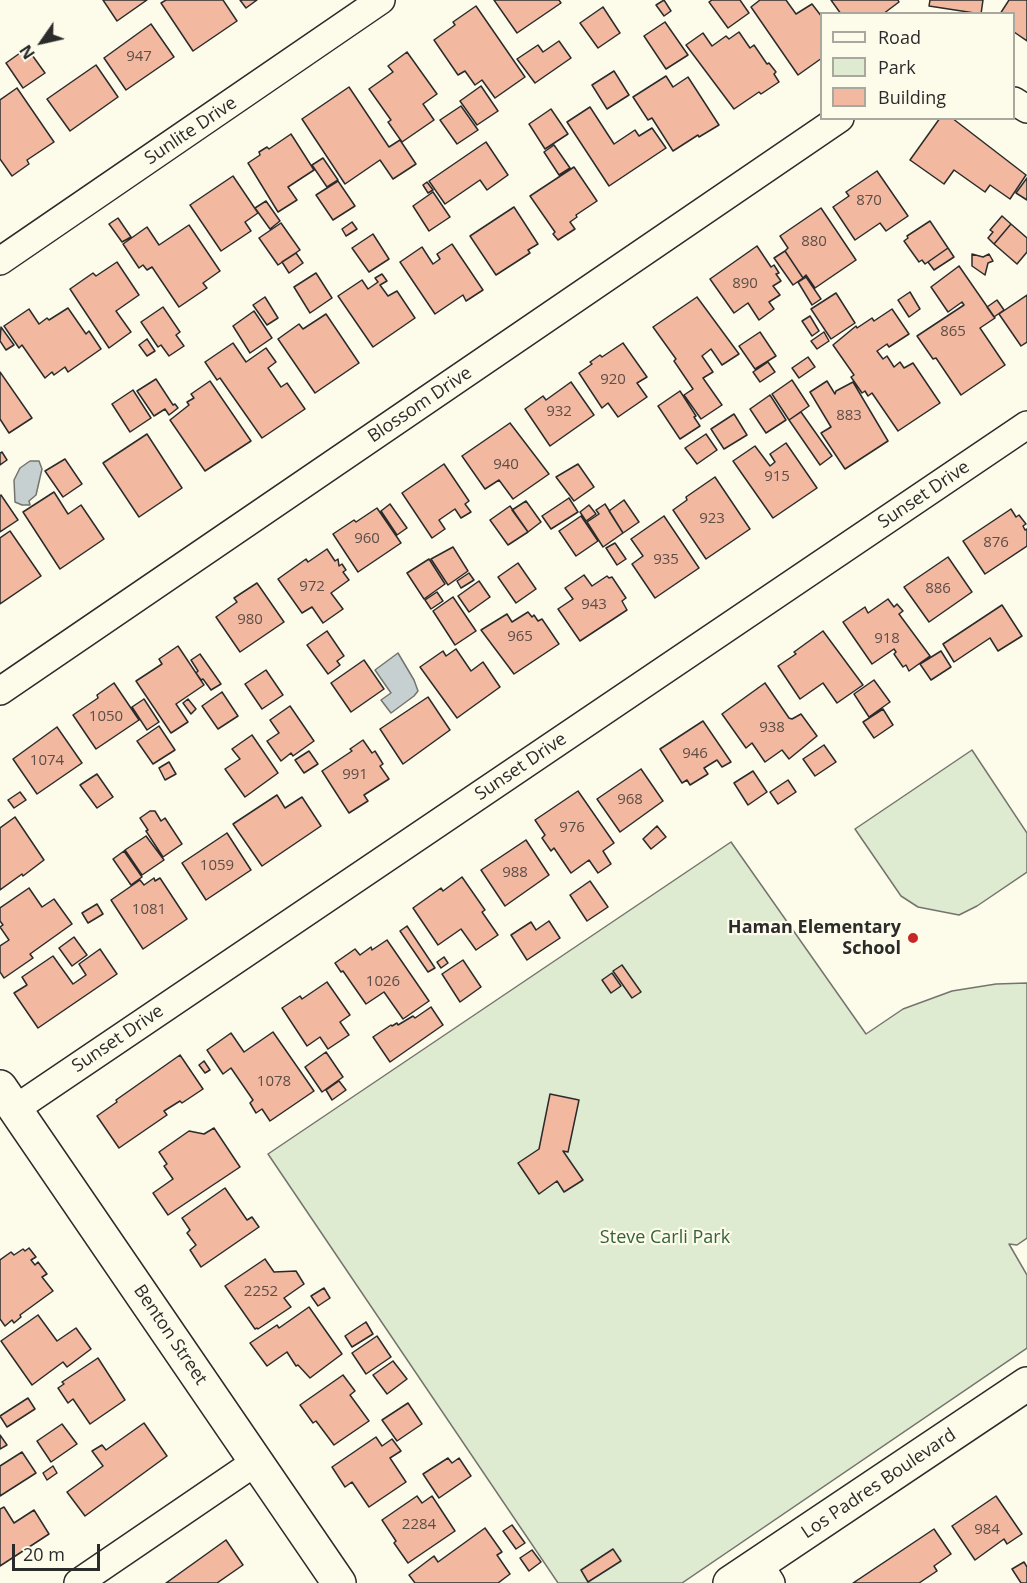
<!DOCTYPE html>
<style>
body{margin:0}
#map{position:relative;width:1027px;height:1583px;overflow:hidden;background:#fdfbea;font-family:"Open Sans",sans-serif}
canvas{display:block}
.legend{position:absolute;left:820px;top:12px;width:195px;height:108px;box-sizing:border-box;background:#fdfbea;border:2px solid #a9a89e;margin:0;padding:8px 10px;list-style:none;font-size:18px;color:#2b2b2b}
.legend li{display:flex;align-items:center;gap:12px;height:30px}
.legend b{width:30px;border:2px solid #a9a89e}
.north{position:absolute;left:12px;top:12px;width:60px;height:60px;-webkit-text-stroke:4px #fdfbea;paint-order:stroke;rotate:236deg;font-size:16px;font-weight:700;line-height:24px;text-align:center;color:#2b2b2b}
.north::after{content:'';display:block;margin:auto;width:21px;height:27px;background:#2b2b2b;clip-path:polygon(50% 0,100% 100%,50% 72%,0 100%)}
.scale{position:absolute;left:12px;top:1544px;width:88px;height:27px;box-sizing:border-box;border:3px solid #2b2b2b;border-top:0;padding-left:8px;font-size:18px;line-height:21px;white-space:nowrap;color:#2b2b2b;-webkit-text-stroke:4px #fdfbea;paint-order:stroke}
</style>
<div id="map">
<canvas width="1027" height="1583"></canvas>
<ul class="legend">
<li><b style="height:8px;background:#fdfbea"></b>Road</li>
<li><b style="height:16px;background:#deebd1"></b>Park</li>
<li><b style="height:16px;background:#f2b8a0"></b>Building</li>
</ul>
<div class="north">N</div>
<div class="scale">20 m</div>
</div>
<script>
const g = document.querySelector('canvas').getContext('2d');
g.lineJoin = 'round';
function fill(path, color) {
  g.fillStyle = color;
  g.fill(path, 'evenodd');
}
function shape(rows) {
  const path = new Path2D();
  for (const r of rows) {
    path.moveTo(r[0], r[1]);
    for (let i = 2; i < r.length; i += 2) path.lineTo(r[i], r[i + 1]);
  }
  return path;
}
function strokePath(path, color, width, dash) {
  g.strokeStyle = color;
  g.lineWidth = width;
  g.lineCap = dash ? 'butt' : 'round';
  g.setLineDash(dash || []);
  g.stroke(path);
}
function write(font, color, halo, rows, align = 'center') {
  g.font = font + ' "Open Sans",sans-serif';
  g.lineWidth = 4.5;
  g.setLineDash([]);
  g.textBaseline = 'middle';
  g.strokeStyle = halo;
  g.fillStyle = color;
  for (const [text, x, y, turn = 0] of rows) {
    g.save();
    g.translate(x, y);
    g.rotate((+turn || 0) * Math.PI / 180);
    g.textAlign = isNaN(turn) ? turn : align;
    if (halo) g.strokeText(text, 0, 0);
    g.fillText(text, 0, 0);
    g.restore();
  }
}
const green = shape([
 [972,750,1027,833,1027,872,977,906,959,915,918,907,901,896,855,829,972,750],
 [731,842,866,1034,903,1009,952,991,996,984,1027,983,1027,1238,1017,1245,1009,1244,1027,1275,1027,1348,682,1583,558,1583,268,1154,731,842]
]);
fill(green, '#deebd1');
strokePath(green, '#74746e', 1.5);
const water = shape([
 [30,461,39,461,42,469,36,495,29,501,30,505,22,505,15,502,14,480,20,468,30,461],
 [398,653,414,680,418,691,414,696,391,713,381,700,391,693,375,670,398,653]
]);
fill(water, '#c7d0d0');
strokePath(water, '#74746e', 1.5);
const building = shape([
 [103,0,147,0,117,21,103,0],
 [166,0,223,0,237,21,193,51,161,3,166,0],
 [240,0,257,0,246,8,240,0],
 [494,0,559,0,561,3,517,33,494,0],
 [664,0,671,11,664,16,656,5,664,0],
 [712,0,740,0,749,13,728,28,709,2,712,0],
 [760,0,786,0,796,14,812,4,822,17,822,58,798,75,751,7,760,0],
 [831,0,898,0,899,2,883,14,841,14,831,0],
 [930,0,983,0,981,14,929,6,930,0],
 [1009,0,1027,0,1027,41,1014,32,1014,14,1000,14,1009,0],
 [476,6,525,77,495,98,482,80,475,85,465,71,458,75,434,40,455,25,453,22,476,6],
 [603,7,620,33,598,48,580,23,603,7],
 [665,22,688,55,666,69,644,36,665,22],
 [151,24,174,57,126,90,104,58,151,24],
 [739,32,750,48,754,45,767,64,769,63,776,72,774,74,779,82,761,94,759,92,734,109,686,45,703,33,712,46,726,36,729,39,739,32],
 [559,41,571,58,535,83,517,59,538,45,543,52,559,41],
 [27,48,45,73,23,88,6,63,27,48],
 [407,52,437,94,423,104,434,120,402,142,388,122,391,120,369,89,393,72,388,66,407,52],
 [96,65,118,97,70,131,47,99,96,65],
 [614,71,629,95,607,109,592,85,614,71],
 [666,76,673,87,688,77,719,125,699,137,698,135,673,151,652,118,648,120,633,97,666,76],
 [481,86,498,111,477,125,460,101,481,86],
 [349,87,389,147,400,140,416,164,393,179,380,160,345,184,302,119,349,87],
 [17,88,54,142,27,160,29,164,12,176,0,159,0,100,17,88],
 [461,106,478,130,457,144,440,120,461,106],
 [590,107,614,144,635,130,639,136,652,128,666,148,609,186,567,122,590,107],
 [551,109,568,134,545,149,529,124,551,109],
 [940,118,952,118,1026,175,1010,199,990,185,985,192,954,170,944,184,910,160,940,118],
 [291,134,314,170,288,187,297,200,278,212,248,163,260,155,259,152,267,147,269,149,291,134],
 [486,142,508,175,487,190,480,180,445,204,429,181,486,142],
 [554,145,570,168,559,175,544,152,554,145],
 [323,158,338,180,327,187,312,165,323,158],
 [574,167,597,201,576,215,577,217,570,222,575,229,558,240,553,234,555,232,530,196,574,167],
 [877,171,908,216,886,231,880,223,855,240,833,207,849,196,846,192,877,171],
 [233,176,258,213,245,222,251,231,221,251,190,205,233,176],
 [1027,178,1027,200,1016,193,1027,178],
 [338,181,355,206,333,220,316,195,338,181],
 [427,182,433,190,428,193,423,185,427,182],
 [433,192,450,217,429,231,413,206,433,192],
 [266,201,280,221,270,229,255,208,266,201],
 [514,207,538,244,528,250,530,253,496,275,470,236,514,207],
 [821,208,856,260,815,288,806,275,803,278,785,251,788,248,780,236,821,208],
 [1002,216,1011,224,994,244,988,238,993,232,990,230,1002,216],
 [118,218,131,237,122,242,109,224,118,218],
 [930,221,948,248,925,264,922,260,919,262,904,241,908,238,907,236,930,221],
 [352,222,357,229,346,236,342,229,352,222],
 [281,223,300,250,278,265,259,238,281,223],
 [1011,224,1027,238,1027,252,1017,264,994,244,1011,224],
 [189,225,220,271,203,283,207,288,179,307,152,267,147,270,143,265,139,268,123,244,147,227,159,245,189,225],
 [373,234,389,259,369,272,352,248,373,234],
 [452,244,483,290,466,301,463,295,435,314,400,262,422,247,433,264,440,259,437,254,452,244],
 [757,246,771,267,774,265,779,273,776,274,781,281,773,286,780,295,769,302,774,309,759,320,748,303,734,313,710,279,757,246],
 [948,248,954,257,934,270,928,262,948,248],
 [785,251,803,278,793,285,774,258,785,251],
 [296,253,303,263,289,273,282,262,296,253],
 [972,254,983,257,989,254,993,261,988,263,985,275,972,266,972,254],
 [117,262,139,295,116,311,131,332,109,348,70,289,93,273,96,276,117,262],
 [959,266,995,318,980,328,1005,365,961,395,936,358,933,359,917,336,964,305,962,302,948,312,931,287,959,266],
 [316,273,332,298,310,313,294,287,316,273],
 [382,274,387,281,380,285,388,296,397,291,415,318,373,347,338,296,362,280,368,289,378,282,375,278,382,274],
 [806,277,821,299,812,305,798,282,806,277],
 [910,292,920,309,909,317,898,300,910,292],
 [836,293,855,323,831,339,811,309,836,293],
 [1027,295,1027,342,1021,346,999,314,1027,295],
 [265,297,278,318,267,325,253,305,265,297],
 [697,297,739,354,722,365,711,349,702,356,713,372,703,378,722,405,701,419,684,395,693,389,674,361,676,359,653,327,697,297],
 [997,300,1004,310,994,317,987,307,997,300],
 [163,307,180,332,176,335,184,346,169,356,161,345,158,347,141,322,163,307],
 [68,308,86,334,89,331,101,349,68,372,65,367,54,375,52,372,45,378,22,345,19,348,4,326,29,309,39,324,47,318,49,320,68,308],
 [892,309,909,334,889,347,887,344,877,351,883,359,887,356,894,367,900,362,904,368,913,363,940,403,898,431,872,393,868,396,865,391,862,393,851,377,854,375,833,345,856,326,857,328,872,318,874,321,892,309],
 [254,311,272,338,250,353,233,326,254,311],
 [326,314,359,363,315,393,278,339,299,324,303,329,326,314],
 [810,316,819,331,812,336,802,321,810,316],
 [1,327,14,345,6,350,0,341,1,327],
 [760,332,776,356,755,369,739,346,760,332],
 [824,332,829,341,817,349,811,341,824,332],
 [147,339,155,351,147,356,139,345,147,339],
 [233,343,246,362,266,348,276,362,268,368,281,387,287,383,305,409,262,438,220,378,217,380,205,362,233,343],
 [623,343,647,377,637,383,647,397,618,417,608,403,602,408,579,373,592,364,590,362,600,355,602,357,623,343],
 [808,357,815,367,799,378,792,368,808,357],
 [768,362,775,372,760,382,753,372,768,362],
 [0,372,32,418,9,433,0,419,0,372],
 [156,379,173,405,175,404,178,408,169,415,165,409,154,416,137,391,156,379],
 [792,380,809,406,789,420,772,394,792,380],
 [210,381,251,441,205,471,170,420,189,405,187,402,194,398,191,394,210,381],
 [827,381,835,394,836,391,853,382,888,441,845,469,821,433,831,427,810,392,827,381],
 [571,382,594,415,550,446,525,409,543,396,546,400,571,382],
 [133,390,151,418,130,432,112,404,133,390],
 [680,391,696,416,694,417,700,426,680,439,658,406,680,391],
 [770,395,786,420,766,433,750,409,770,395],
 [801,412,832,456,820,465,789,420,801,412],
 [734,414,747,435,724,449,711,429,734,414],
 [510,423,549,474,513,499,499,480,485,489,462,456,510,423],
 [147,434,182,488,139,517,103,463,147,434],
 [706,434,717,450,697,464,685,448,706,434],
 [786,443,817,488,773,518,733,461,755,446,770,466,775,462,770,454,786,443],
 [2,452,7,460,0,465,0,453,2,452],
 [65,459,82,484,63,497,45,471,65,459],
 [444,464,469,501,465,504,471,512,461,518,455,509,439,520,445,529,432,538,402,493,444,464],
 [578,464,594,487,574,501,556,477,578,464],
 [715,477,750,529,706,559,673,510,687,500,686,497,715,477],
 [54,492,68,514,81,505,104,539,60,569,23,512,54,492],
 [1,495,18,520,0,532,0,496,1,495],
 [569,498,578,512,551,529,542,516,569,498],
 [624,500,639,522,623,533,609,511,624,500],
 [526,501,541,522,528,532,512,510,526,501],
 [390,504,407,528,397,535,381,511,390,504],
 [605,504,623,533,603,547,587,522,599,514,596,510,605,504],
 [589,505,596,514,586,521,580,512,589,505],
 [510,506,528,532,508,545,490,520,510,506],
 [377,508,401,543,358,572,333,534,354,520,356,522,377,508],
 [1011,509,1016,517,1019,515,1026,524,1023,526,1025,530,1027,529,1027,546,985,574,963,541,1011,509],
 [581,516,598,541,576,556,559,531,581,516],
 [664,516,699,568,655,598,632,564,643,556,631,539,664,516],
 [10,531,41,576,0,604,0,538,10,531],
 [615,543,626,559,617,565,606,548,615,543],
 [453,547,468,571,448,585,431,559,453,547],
 [327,549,335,561,338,559,339,566,342,564,346,570,343,572,349,580,331,593,343,609,323,623,312,607,302,613,278,579,306,559,308,562,327,549],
 [948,557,972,592,929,622,904,587,948,557],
 [429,559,445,584,424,599,407,573,429,559],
 [518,563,536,589,516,603,498,577,518,563],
 [469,573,474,580,461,588,457,581,469,573],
 [584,575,592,586,607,576,609,578,612,577,626,598,622,601,627,610,580,641,558,609,573,599,565,588,584,575],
 [479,581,490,597,469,612,458,596,479,581],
 [257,583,284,622,240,652,216,617,237,602,234,598,257,583],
 [437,592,443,601,431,609,425,600,437,592],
 [453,597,476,631,455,645,433,611,453,597],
 [888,599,894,607,897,604,903,611,899,614,930,656,909,671,906,665,903,667,894,654,896,652,894,649,872,664,843,622,865,607,868,613,888,599],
 [1002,605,1022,636,998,651,990,638,954,662,943,644,1002,605],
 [528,612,532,617,534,615,538,621,542,619,559,644,514,674,481,630,507,614,512,622,528,612],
 [327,631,344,656,337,661,340,665,328,674,307,645,327,631],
 [823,631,863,685,837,703,823,683,800,699,778,666,796,654,794,652,823,631],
 [178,646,204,685,176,704,188,722,171,733,136,681,162,664,159,659,178,646],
 [456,649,471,671,483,662,500,687,457,718,420,667,443,651,446,656,456,649],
 [941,651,951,667,931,680,920,664,941,651],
 [200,654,221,684,211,690,203,679,201,680,196,673,198,671,191,660,200,654],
 [364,660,384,689,351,712,331,683,364,660],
 [266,670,283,695,262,709,245,684,266,670],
 [874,680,890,702,869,717,854,694,874,680],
 [114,683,139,720,96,749,73,715,98,698,97,695,114,683],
 [765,683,789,718,792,719,801,714,817,736,789,759,782,750,765,762,752,743,746,748,722,714,765,683],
 [222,692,238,716,218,729,202,706,222,692],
 [428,697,450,730,403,764,380,729,428,697],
 [144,699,159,722,147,730,132,707,144,699],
 [188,699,196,709,191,714,183,703,188,699],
 [290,706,314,741,293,756,291,753,281,761,267,741,279,733,270,720,290,706],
 [883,709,893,725,874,738,863,722,883,709],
 [703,721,731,762,722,767,717,760,704,768,708,774,690,785,687,780,682,783,660,749,703,721],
 [159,726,175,750,153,764,137,741,159,726],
 [57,727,82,763,37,794,13,759,57,727],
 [252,735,278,773,245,797,225,769,240,759,232,749,252,735],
 [363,740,372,753,375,751,383,764,380,766,389,779,364,795,368,801,349,813,322,771,352,751,350,749,363,740],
 [824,745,836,762,815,776,803,759,824,745],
 [309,751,318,764,304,773,295,760,309,751],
 [169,762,176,774,165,780,159,768,169,762],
 [641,769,663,801,620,832,597,799,641,769],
 [753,771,767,792,748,805,734,783,753,771],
 [97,774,113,797,97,808,80,785,97,774],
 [788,780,796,792,778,804,770,792,788,780],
 [578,791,614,843,603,851,611,864,598,873,589,860,571,873,554,848,551,851,542,838,545,835,535,820,578,791],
 [20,792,26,800,14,808,8,800,20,792],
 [277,795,285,808,302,797,321,826,262,866,233,824,277,795],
 [150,811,155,811,161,821,165,818,182,844,163,857,146,831,148,830,140,818,150,811],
 [15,817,44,860,23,876,22,874,0,890,0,828,15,817],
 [657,826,666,837,651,849,643,839,657,826],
 [227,833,251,870,206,900,182,863,227,833],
 [146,836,164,860,142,875,125,850,146,836],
 [526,840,549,875,505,906,481,870,526,840],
 [124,851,142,877,131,885,113,859,124,851],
 [462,877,485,910,482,912,498,935,476,950,461,929,438,945,413,908,441,888,443,891,462,877],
 [154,878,155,881,160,878,187,919,143,949,111,900,140,880,144,885,154,878],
 [590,881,608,907,587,921,570,895,590,881],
 [29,888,42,907,54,899,72,924,30,954,33,958,4,978,0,972,0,946,9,940,0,927,3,925,0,921,0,908,29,888],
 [97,904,103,914,88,923,82,913,97,904],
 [549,921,560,938,527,960,511,935,531,922,536,930,549,921],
 [407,926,435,968,428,972,400,931,407,926],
 [74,937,87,955,72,966,59,948,74,937],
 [387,940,429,1001,403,1019,384,992,366,1004,343,971,341,972,335,963,355,949,360,955,371,947,372,950,387,940],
 [100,949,117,974,38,1028,14,993,27,985,22,977,53,956,73,984,86,975,79,964,100,949],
 [444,957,448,963,441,968,437,962,444,957],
 [463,960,481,987,460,1002,442,974,463,960],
 [622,965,641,992,632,998,613,971,622,965],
 [612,973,621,986,611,993,602,980,612,973],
 [327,982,350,1015,340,1022,349,1035,328,1049,320,1037,307,1046,282,1008,300,996,302,999,327,982],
 [431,1007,443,1025,390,1062,373,1037,391,1025,392,1026,397,1023,398,1025,413,1016,415,1018,431,1007],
 [273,1032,314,1091,270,1121,262,1109,256,1113,250,1103,253,1100,231,1068,223,1074,207,1050,231,1033,244,1052,273,1032],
 [326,1052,343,1077,322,1092,305,1067,326,1052],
 [180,1055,203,1089,182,1103,180,1101,164,1111,167,1115,119,1148,97,1116,117,1102,116,1100,180,1055],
 [204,1061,210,1070,205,1073,199,1065,204,1061],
 [339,1081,346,1090,332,1100,326,1090,339,1081],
 [550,1094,579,1100,568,1152,563,1151,583,1180,564,1192,557,1181,539,1194,518,1163,539,1149,550,1094],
 [214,1128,240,1167,168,1215,153,1193,173,1179,164,1166,167,1164,159,1152,189,1131,204,1134,214,1128],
 [225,1188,247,1220,252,1217,259,1227,201,1267,190,1250,196,1245,187,1233,190,1230,182,1218,225,1188],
 [29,1248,36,1257,31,1260,35,1265,38,1262,47,1274,42,1277,53,1291,20,1315,21,1317,14,1323,12,1320,5,1326,0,1319,0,1260,11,1252,14,1255,23,1249,25,1251,29,1248],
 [265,1259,274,1272,296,1271,304,1284,284,1298,291,1307,258,1329,257,1328,255,1329,225,1286,265,1259],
 [324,1288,330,1298,318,1306,311,1296,324,1288],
 [309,1307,342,1354,310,1378,298,1365,296,1366,287,1352,267,1366,250,1343,277,1325,279,1328,309,1307],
 [38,1315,57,1341,76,1328,91,1349,67,1367,63,1362,32,1385,1,1341,38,1315],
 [366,1322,373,1334,352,1347,345,1336,366,1322],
 [377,1336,391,1357,366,1374,352,1353,377,1336],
 [98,1358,125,1400,90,1424,73,1399,68,1403,58,1388,64,1384,62,1382,98,1358],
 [393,1361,407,1379,387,1394,373,1375,393,1361],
 [343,1375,355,1391,350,1395,369,1421,334,1445,316,1421,313,1423,300,1405,343,1375],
 [28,1398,35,1409,7,1427,0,1416,28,1398],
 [408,1403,422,1424,397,1441,382,1420,408,1403],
 [144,1423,167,1456,85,1516,67,1492,103,1466,92,1451,102,1445,106,1450,144,1423],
 [62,1424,77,1444,51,1462,37,1441,62,1424],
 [0,1435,7,1445,0,1449,0,1435],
 [376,1437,382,1446,392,1439,401,1451,390,1458,406,1482,369,1507,352,1482,345,1487,332,1467,376,1437],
 [22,1452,36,1473,0,1496,0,1466,22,1452],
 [448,1458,452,1463,459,1458,471,1476,439,1498,423,1474,448,1458],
 [53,1466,57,1473,47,1480,43,1473,53,1466],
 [417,1496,422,1503,432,1496,455,1531,408,1563,394,1543,396,1541,382,1520,417,1496],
 [996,1496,1022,1534,1007,1544,1004,1539,975,1560,952,1526,996,1496],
 [4,1507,14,1523,34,1510,49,1534,0,1566,0,1509,4,1507],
 [512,1525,525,1543,516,1549,503,1531,512,1525],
 [485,1528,502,1552,497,1555,510,1574,498,1583,415,1583,409,1575,434,1556,438,1562,485,1528],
 [934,1529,951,1554,934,1566,937,1571,919,1583,853,1583,934,1529],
 [226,1540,243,1565,217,1583,166,1583,226,1540],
 [613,1549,621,1561,588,1582,581,1570,613,1549],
 [532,1550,541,1562,529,1571,520,1558,532,1550],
 [1024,1562,1027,1567,1027,1583,1021,1583,1012,1569,1024,1562]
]);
fill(building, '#f2b8a0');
strokePath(building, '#2b2b2b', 1.5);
const street = shape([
 [1014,101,1027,109],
 [0,261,381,0],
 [0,691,840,118],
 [15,1109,1027,425],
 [759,1564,771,1583],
 [78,1583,257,1461]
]);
const secondary = shape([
 [0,1087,339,1583],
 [730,1583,1027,1384]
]);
strokePath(street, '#2b2b2b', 30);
strokePath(secondary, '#2b2b2b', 36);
strokePath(street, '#fdfbea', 27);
strokePath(secondary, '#fdfbea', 33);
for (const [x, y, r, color] of [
 [913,938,6,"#c62828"]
]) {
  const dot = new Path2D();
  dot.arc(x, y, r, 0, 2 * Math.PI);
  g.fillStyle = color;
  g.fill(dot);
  strokePath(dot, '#fdfbea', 2);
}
write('15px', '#5d4e48', null, [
 ["947",139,57],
 ["870",869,201],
 ["880",814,242],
 ["890",745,284],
 ["865",953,332],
 ["920",613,380],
 ["932",559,412],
 ["883",849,416],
 ["940",506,465],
 ["915",777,477],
 ["923",712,519],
 ["960",367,539],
 ["876",996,543],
 ["935",666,560],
 ["972",312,587],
 ["886",938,589],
 ["943",594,605],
 ["980",250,620],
 ["965",520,637],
 ["918",887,639],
 ["1050",106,717],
 ["938",772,728],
 ["946",695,754],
 ["1074",47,761],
 ["991",355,775],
 ["968",630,800],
 ["976",572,828],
 ["1059",217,866],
 ["988",515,873],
 ["1081",149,910],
 ["1026",383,982],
 ["1078",274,1082],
 ["2252",261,1292],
 ["2284",419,1525],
 ["984",987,1530]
]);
write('18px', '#2b2b2b', '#fdfbea', [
 ["Sunlite Drive",191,131,-34],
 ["Blossom Drive",420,405,-34],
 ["Sunset Drive",924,495,-34],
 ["Sunset Drive",521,767,-34],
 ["Sunset Drive",118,1039,-34],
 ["Benton Street",170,1335,56],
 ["Los Padres Boulevard",879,1484,-34]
]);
write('bold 18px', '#2b2b2b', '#fdfbea', [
 ["Haman Elementary",901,928],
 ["School",901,949]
], 'right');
write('18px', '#34623c', '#fdfbea', [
 ["Steve Carli Park",665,1238]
]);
</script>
